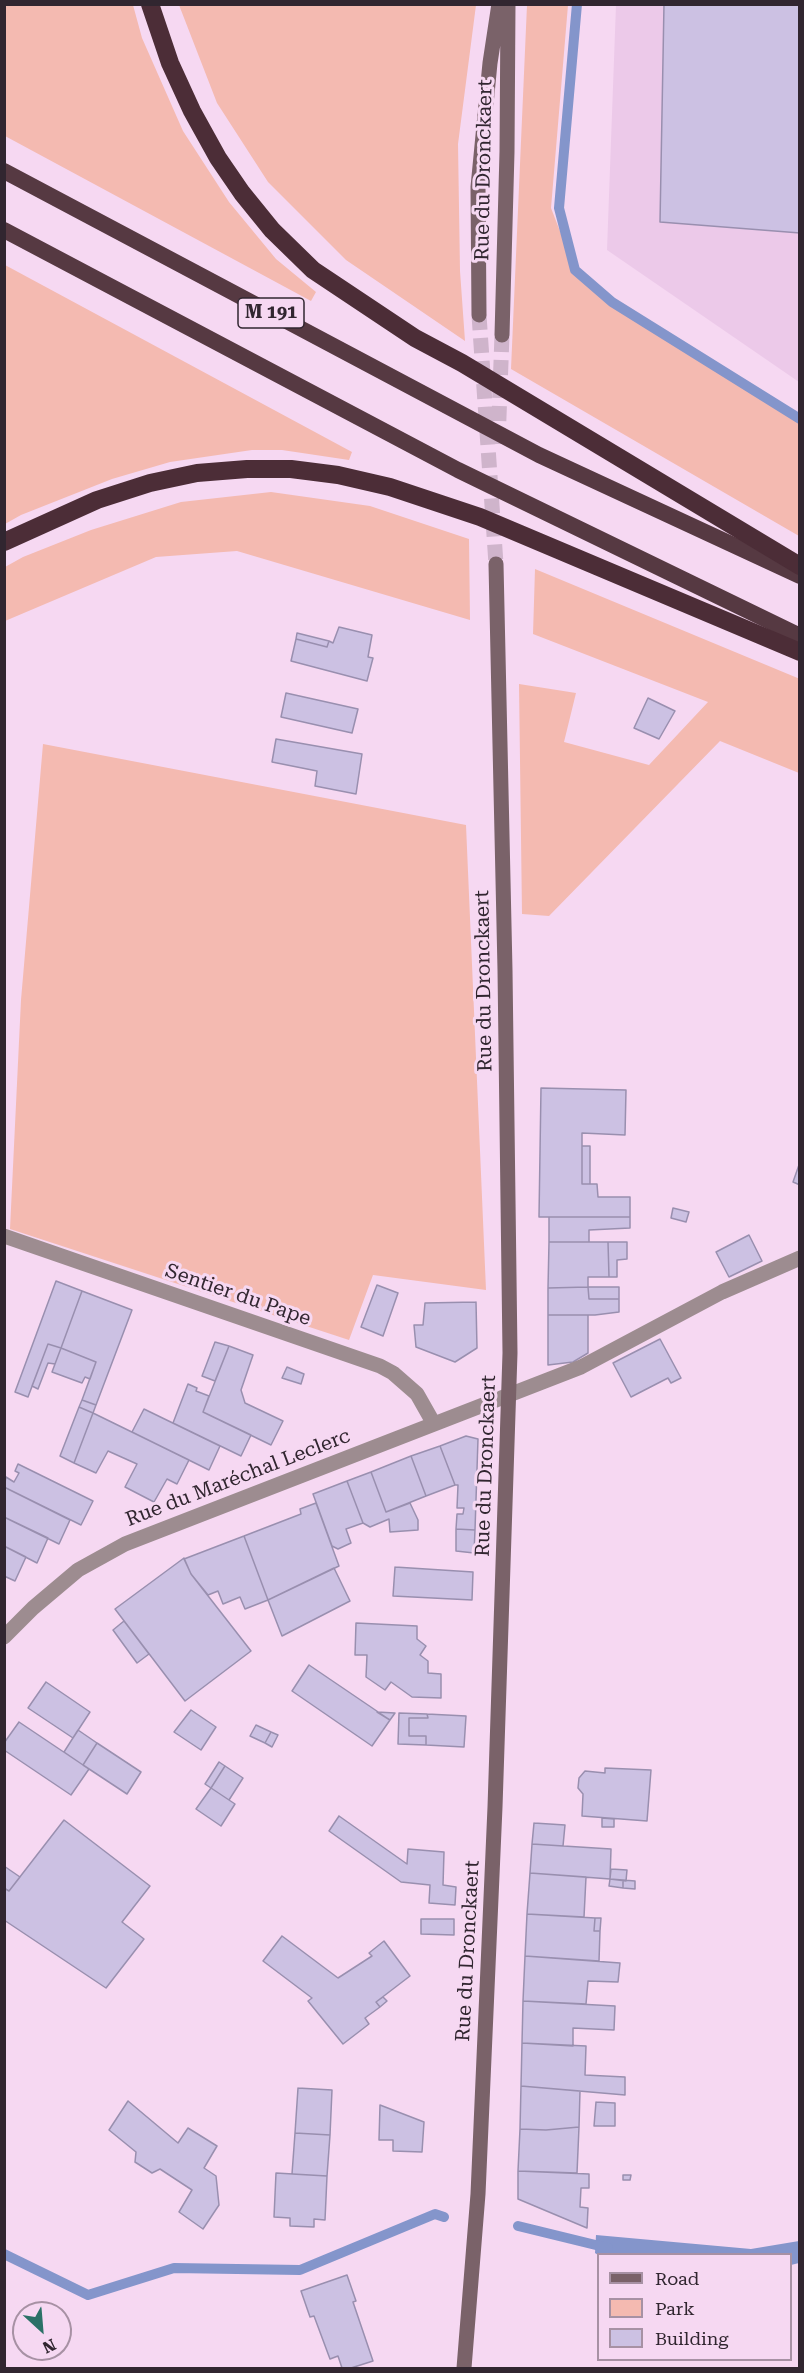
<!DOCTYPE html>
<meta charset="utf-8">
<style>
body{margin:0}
#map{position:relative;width:804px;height:2373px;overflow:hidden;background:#f6d8f2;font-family:"Roboto Serif",serif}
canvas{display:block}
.frame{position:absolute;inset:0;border:6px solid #312630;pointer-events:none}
.legend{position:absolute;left:597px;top:2253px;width:195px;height:108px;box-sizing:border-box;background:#f6d8f2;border:2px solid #a791a4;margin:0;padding:8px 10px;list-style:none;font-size:18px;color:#312630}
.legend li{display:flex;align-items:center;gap:12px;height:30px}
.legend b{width:30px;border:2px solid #a791a4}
.north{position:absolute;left:12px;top:2301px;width:60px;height:60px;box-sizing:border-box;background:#f6d8f2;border:2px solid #a791a4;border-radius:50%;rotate:154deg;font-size:16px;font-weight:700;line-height:24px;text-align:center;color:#312630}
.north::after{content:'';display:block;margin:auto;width:21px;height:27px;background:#2b7167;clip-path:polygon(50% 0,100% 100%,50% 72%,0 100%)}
</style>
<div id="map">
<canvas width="804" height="2373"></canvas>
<div class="frame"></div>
<ul class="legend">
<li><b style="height:8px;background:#7a6269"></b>Road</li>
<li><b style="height:16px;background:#f4bab1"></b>Park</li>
<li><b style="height:16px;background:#ccc1e3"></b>Building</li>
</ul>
<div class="north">N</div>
</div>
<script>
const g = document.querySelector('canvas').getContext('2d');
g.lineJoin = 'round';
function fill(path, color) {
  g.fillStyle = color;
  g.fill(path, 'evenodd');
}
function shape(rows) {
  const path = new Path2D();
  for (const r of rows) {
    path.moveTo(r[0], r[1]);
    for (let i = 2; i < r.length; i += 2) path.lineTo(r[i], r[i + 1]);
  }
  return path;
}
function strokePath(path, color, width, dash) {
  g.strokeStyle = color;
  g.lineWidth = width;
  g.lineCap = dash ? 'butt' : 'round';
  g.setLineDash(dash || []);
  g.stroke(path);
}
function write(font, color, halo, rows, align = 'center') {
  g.font = font + ' "Roboto Serif",serif';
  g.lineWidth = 6;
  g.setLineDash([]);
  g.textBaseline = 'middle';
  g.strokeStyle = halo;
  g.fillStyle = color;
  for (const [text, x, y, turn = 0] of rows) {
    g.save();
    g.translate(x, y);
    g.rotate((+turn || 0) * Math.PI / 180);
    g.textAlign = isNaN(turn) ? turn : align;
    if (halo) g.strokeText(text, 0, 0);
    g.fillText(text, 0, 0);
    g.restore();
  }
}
fill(shape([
 [616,5,799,5,799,382,607,250]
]), '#ecc9e9');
fill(shape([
 [4,5,133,5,142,38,183,131,229,202,276,259,316,292,311,301,5,136],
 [179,5,476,5,458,144,460,271,465,341,346,260,268,182,217,103],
 [527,5,568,5,551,208,575,270,612,302,799,419,799,536,511,369],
 [5,265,352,452,349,460,282,450,252,450,170,462,112,479,21,515,5,524],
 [271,492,370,506,469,539,470,620,237,551,156,557,5,621,5,567,23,557,91,530,181,502],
 [535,569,800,679,799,773,720,741,549,916,522,914,519,684,576,693,564,742,649,765,708,702,533,634],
 [43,744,466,825,486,1290,373,1275,349,1340,10,1229,21,1000]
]), '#f4bab1');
fill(shape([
 [596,2235,751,2249,799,2241,799,2263,791,2265,790,2254,598,2255,595,2253]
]), '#8495cb');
strokePath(shape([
 [577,4,559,208,575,270,612,302,800,419],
 [518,2226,608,2248],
 [4,2254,88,2295,174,2268,300,2270,435,2214,444,2217]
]), '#8495cb', 10);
const building = shape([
 [800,4,800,233,660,222,664,4,800,4],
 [339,627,372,635,368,657,373,658,367,681,291,661,296,639,327,647,329,641,333,643,339,627],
 [297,633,329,641,327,647,296,639,297,633],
 [286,693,358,709,352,733,281,717,286,693],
 [648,698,675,711,659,739,634,728,648,698],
 [276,739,362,754,356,794,315,786,317,771,272,762,276,739],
 [541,1088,626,1090,625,1135,582,1133,582,1184,597,1184,598,1197,630,1197,630,1217,539,1217,541,1088],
 [582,1146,590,1146,590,1184,582,1184,582,1146],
 [800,1162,800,1185,793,1182,800,1162],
 [673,1208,689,1212,686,1222,671,1218,673,1208],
 [549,1217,630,1217,630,1228,589,1230,589,1242,549,1242,549,1217],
 [749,1235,762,1261,729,1277,716,1252,749,1235],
 [549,1242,608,1242,609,1277,588,1277,588,1287,548,1288,549,1242],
 [608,1242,627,1242,627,1259,617,1260,617,1277,609,1277,608,1242],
 [56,1281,82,1291,61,1348,48,1344,28,1397,15,1392,56,1281],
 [377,1285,398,1293,383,1336,361,1327,377,1285],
 [588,1287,619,1287,619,1299,589,1299,588,1287],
 [588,1287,589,1299,619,1299,619,1312,595,1315,548,1315,548,1288,588,1287],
 [82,1291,132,1310,96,1405,82,1400,96,1362,61,1348,82,1291],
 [476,1302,477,1348,455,1362,416,1347,414,1325,423,1325,425,1303,476,1302],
 [548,1315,588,1315,588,1353,573,1362,548,1365,548,1315],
 [660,1339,681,1378,671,1383,668,1378,631,1397,613,1363,660,1339],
 [215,1342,229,1346,215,1381,202,1376,215,1342],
 [48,1344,61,1348,55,1364,48,1363,38,1389,32,1386,48,1344],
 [229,1346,253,1355,241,1390,245,1403,283,1421,271,1445,203,1412,229,1346],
 [61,1348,96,1362,90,1379,85,1377,82,1383,52,1372,61,1348],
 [287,1367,304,1374,301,1384,282,1378,287,1367],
 [188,1384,197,1388,196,1391,209,1396,203,1412,251,1435,241,1456,173,1423,188,1384],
 [82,1400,96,1405,93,1413,79,1407,82,1400],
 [79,1407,93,1413,74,1463,60,1456,79,1407],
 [144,1409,220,1446,209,1470,132,1432,144,1409],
 [93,1413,189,1460,177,1484,167,1479,154,1502,125,1487,137,1464,108,1451,96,1473,74,1463,93,1413],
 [466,1436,478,1439,475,1530,456,1529,457,1514,463,1514,464,1508,457,1508,458,1485,455,1485,440,1446,466,1436],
 [440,1446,455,1485,426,1496,411,1456,440,1446],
 [411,1456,426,1496,386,1512,371,1472,411,1456],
 [18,1464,93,1501,81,1525,4,1487,6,1477,14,1482,19,1473,15,1471,18,1464],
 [371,1472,386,1512,410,1503,418,1520,418,1530,390,1532,389,1519,370,1527,363,1523,347,1481,371,1472],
 [347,1481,363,1523,346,1529,351,1543,338,1549,332,1546,313,1494,347,1481],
 [4,1487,70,1520,59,1544,4,1517,4,1487],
 [316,1503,339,1566,268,1600,244,1536,301,1514,300,1509,316,1503],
 [4,1517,48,1538,37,1563,4,1546,4,1517],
 [456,1529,475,1530,474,1553,456,1551,456,1529],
 [244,1536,268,1600,245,1609,240,1597,223,1604,218,1591,208,1595,191,1574,184,1559,244,1536],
 [4,1546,26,1557,15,1581,4,1576,4,1546],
 [184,1558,191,1574,251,1651,185,1701,115,1609,184,1558],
 [395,1567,473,1572,472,1600,393,1596,395,1567],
 [334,1568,350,1601,282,1636,268,1600,334,1568],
 [124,1621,149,1654,137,1663,113,1630,124,1621],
 [356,1623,417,1626,417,1639,426,1646,420,1655,428,1661,428,1673,441,1674,441,1698,412,1697,391,1682,385,1690,366,1677,367,1655,355,1655,356,1623],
 [309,1665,390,1720,372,1746,292,1691,309,1665],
 [46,1682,90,1712,73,1738,28,1708,46,1682],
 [191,1710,216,1727,201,1750,174,1732,191,1710],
 [377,1712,395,1713,390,1720,377,1712],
 [399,1713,427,1714,428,1718,409,1718,409,1736,426,1736,426,1745,398,1744,399,1713],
 [427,1714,466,1716,464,1747,426,1745,426,1736,409,1736,409,1718,428,1718,427,1714],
 [19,1722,89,1769,71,1795,4,1750,4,1743,19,1722],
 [256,1725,271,1732,265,1743,250,1736,256,1725],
 [78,1730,97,1743,83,1765,64,1752,78,1730],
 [271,1732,278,1735,272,1747,265,1743,271,1732],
 [97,1743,141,1772,127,1794,83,1765,97,1743],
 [219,1762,225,1766,211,1788,205,1784,219,1762],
 [225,1766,243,1778,229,1800,211,1788,225,1766],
 [605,1768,651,1770,647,1821,582,1816,583,1794,578,1788,579,1778,585,1771,605,1773,605,1768],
 [211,1788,235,1804,221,1826,196,1809,211,1788],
 [339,1816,407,1864,408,1849,444,1852,443,1885,456,1887,455,1905,429,1903,430,1885,401,1882,329,1831,339,1816],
 [602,1818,614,1819,614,1827,602,1827,602,1818],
 [64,1820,150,1886,122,1922,144,1939,106,1988,4,1920,4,1888,9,1891,64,1820],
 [534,1823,565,1825,563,1846,532,1844,534,1823],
 [532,1844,611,1849,610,1879,530,1873,532,1844],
 [4,1866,20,1877,9,1891,4,1888,4,1866],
 [611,1869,627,1870,626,1881,610,1879,611,1869],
 [530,1873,586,1877,584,1917,527,1914,530,1873],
 [610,1879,623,1880,623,1888,609,1886,610,1879],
 [623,1880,635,1881,635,1889,623,1888,623,1880],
 [527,1914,595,1918,594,1931,600,1931,599,1961,525,1956,527,1914],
 [595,1918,601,1918,600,1931,594,1931,595,1918],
 [421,1919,454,1919,454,1935,421,1934,421,1919],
 [282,1936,338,1978,372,1956,369,1953,384,1941,410,1976,376,2002,380,2007,365,2018,369,2024,343,2044,308,2001,312,1998,263,1961,282,1936],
 [525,1956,620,1963,618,1982,588,1981,586,2004,523,2001,525,1956],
 [383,1997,387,2001,380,2007,376,2002,383,1997],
 [523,2001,615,2006,614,2030,573,2028,573,2046,522,2043,523,2001],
 [522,2043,586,2046,585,2075,625,2077,625,2095,521,2086,522,2043],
 [521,2086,580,2091,579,2127,546,2130,520,2129,521,2086],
 [298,2088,332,2090,330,2135,295,2133,298,2088],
 [128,2101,178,2143,188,2128,217,2146,204,2168,216,2176,219,2205,203,2229,179,2212,192,2190,160,2169,152,2173,135,2162,136,2152,109,2130,128,2101],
 [596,2102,615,2103,615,2126,594,2126,596,2102],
 [380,2105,424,2122,422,2152,393,2151,393,2140,379,2140,380,2105],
 [579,2127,577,2173,518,2171,520,2129,546,2130,579,2127],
 [295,2133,330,2135,327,2176,292,2174,295,2133],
 [518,2171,589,2174,589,2188,581,2188,580,2207,588,2208,587,2228,518,2199,518,2171],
 [276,2173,327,2176,325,2220,314,2219,314,2227,290,2226,290,2218,274,2217,276,2173],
 [623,2175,631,2175,630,2180,623,2180,623,2175],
 [347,2275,356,2301,353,2302,373,2361,351,2368,342,2368,338,2356,330,2359,314,2316,310,2317,301,2291,347,2275]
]);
fill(building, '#ccc1e3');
strokePath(building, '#998faf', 1.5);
strokePath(shape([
 [479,315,496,564],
 [498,444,502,335]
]), '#cfb4cb', 15, [15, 8]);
strokePath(shape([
 [4,1236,380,1366,393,1373,417,1394,434,1424],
 [4,1637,33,1608,78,1570,125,1544,581,1367,722,1292,800,1258]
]), '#9d8c90', 15);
strokePath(shape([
 [479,315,478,187,490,63,499,4],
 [502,335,507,152,508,4],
 [464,2368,478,2194,495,1807,510,1353,505,970,496,564]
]), '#7a6269', 15);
strokePath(shape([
 [4,171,539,455,800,576],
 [4,230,458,470,800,636]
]), '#563942', 16);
strokePath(shape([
 [150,4,170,63,192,111,218,158,242,193,272,230,313,270,415,338,462,363,800,566],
 [4,542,97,500,150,483,197,473,247,469,291,469,338,475,390,487,480,517,800,652]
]), '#4c2d37', 18);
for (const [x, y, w] of [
 [271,313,66]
]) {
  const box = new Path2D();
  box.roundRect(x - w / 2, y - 15, w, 30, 4.5);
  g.fillStyle = '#f6d8f2';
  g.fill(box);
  strokePath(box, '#312630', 1.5);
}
write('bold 18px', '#312630', null, [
 ["M 191",271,313]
]);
write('20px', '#312630', '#f6d8f2', [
 ["Rue du Dronckaert",484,170,-89],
 ["Rue du Dronckaert",484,981,-91],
 ["Sentier du Pape",238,1295,19],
 ["Rue du Dronckaert",486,1466,-88],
 ["Rue du Maréchal Leclerc",238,1478,-21],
 ["Rue du Dronckaert",468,1951,-87]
]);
</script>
